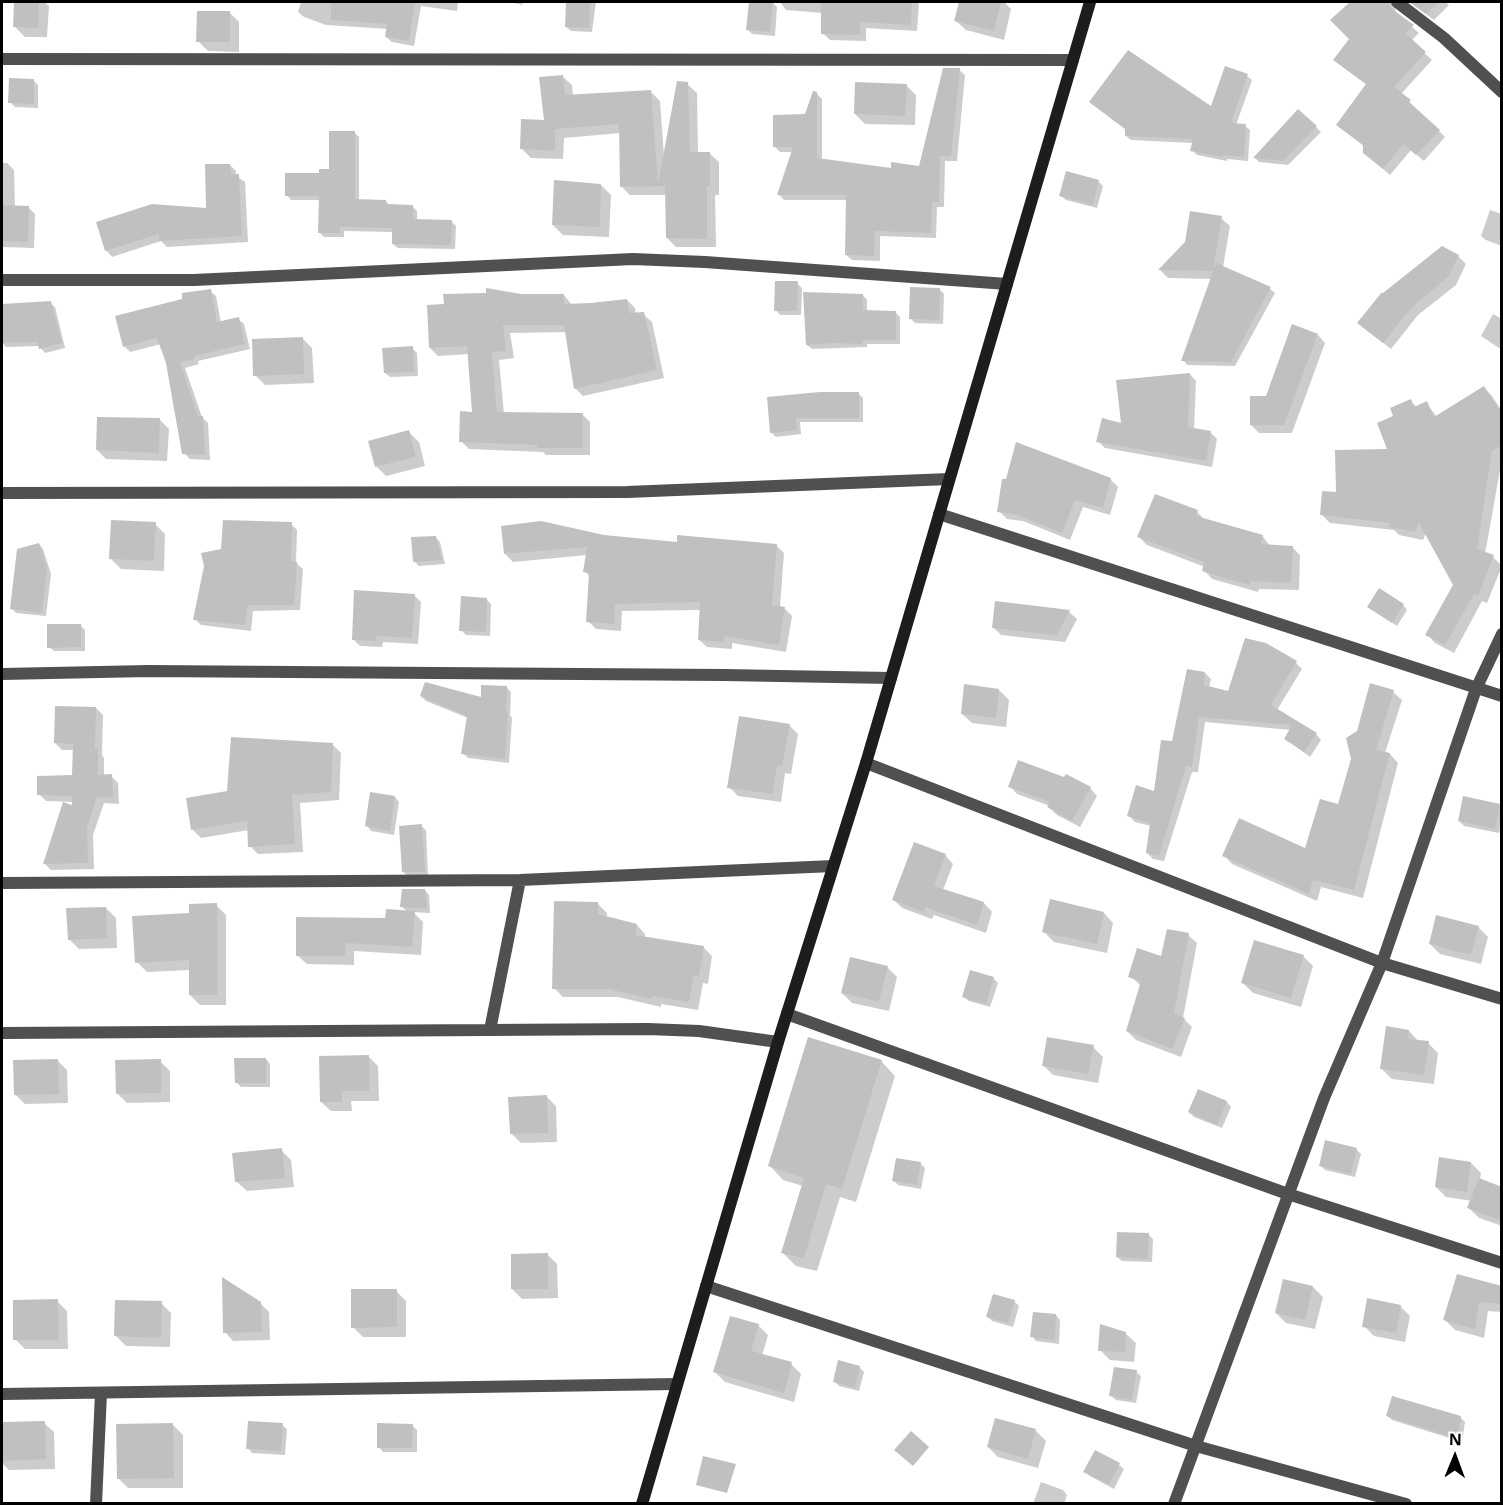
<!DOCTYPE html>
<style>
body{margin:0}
#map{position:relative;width:1503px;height:1505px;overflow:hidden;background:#fff;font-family:"Open Sans",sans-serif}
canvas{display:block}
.frame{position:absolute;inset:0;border:3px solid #000;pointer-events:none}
.north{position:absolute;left:1425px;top:1427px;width:60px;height:60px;-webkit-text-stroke:4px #fff;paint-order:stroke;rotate:1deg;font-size:16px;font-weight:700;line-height:24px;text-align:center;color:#000}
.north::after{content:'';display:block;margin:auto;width:21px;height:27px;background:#000;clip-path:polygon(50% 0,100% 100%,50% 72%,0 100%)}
</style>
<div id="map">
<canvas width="1503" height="1505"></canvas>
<div class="frame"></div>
<div class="north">N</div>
</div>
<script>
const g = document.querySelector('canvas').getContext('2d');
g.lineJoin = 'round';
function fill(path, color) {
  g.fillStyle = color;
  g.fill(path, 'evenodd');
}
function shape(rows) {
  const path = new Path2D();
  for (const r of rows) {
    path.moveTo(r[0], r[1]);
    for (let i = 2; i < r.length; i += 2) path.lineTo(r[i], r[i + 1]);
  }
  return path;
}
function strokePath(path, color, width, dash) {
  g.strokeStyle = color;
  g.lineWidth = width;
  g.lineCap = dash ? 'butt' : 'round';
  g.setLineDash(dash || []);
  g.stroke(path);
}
fill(shape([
 [16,2,44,2,49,6,47,37,25,37,15,27],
 [301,2,458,2,457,11,421,6,414,46,392,42,386,37,388,29,326,25,304,17,298,12],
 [510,2,523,2,522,5],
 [567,2,596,2,592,32,571,31,566,27],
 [750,2,773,3,777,7,775,36,752,34,747,29],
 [780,2,919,2,917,31,866,28,866,41,830,40,823,33,823,13,786,10],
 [960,2,1004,2,1011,9,1004,40,966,30,956,21],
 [1380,2,1402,2,1397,3,1395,9,1397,14,1419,33,1411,41,1432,60,1401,94,1445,137,1424,161,1411,150,1390,175,1372,159,1364,146,1337,125,1367,85,1342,66,1360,20],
 [1409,2,1445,2,1449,5,1434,20],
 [229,12,239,22,239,52,208,51,198,41],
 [959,70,965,75,957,161,945,161,944,207,937,207,936,238,880,236,880,261,852,260,846,255,847,200,784,200,778,194,793,152,780,152,774,146,806,116,816,93,822,99,822,160,893,170,920,168],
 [562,76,572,85,573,96,650,91,660,101,664,156,687,84,697,93,698,153,709,153,719,162,719,195,715,195,716,247,676,247,667,238,667,195,630,195,621,186,621,133,564,138,563,159,531,158,522,149,546,122],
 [1247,76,1252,80,1236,125,1245,126,1250,130,1248,161,1227,159,1227,161,1197,155,1192,150,1193,143,1131,140,1126,136,1212,109],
 [33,80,38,85,38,108,15,107,10,102],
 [906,85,916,95,915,125,865,124,855,114],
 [1299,111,1321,132,1288,165,1259,162,1255,158],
 [354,132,359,137,359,201,386,201,390,206,412,206,417,211,417,220,451,221,456,226,455,249,398,248,393,244,393,232,344,231,344,237,324,237,319,232,320,200,291,200,287,195,331,170],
 [2,163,7,163,14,170,15,207,28,207,35,214,34,248,2,247],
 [230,165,236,171,236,176,245,182,248,242,167,247,161,241,112,257,106,250,208,210],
 [1099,182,1103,186,1097,208,1066,200,1061,196],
 [601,185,611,195,609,237,563,235,553,225],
 [1490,210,1502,214,1502,246,1486,240,1481,236],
 [1221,218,1230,226,1223,267,1270,289,1275,293,1235,366,1187,365,1183,360,1212,279,1168,278,1160,270,1187,243],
 [1458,256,1466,264,1456,285,1418,315,1391,349,1367,330],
 [797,283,802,288,801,315,780,315,776,310],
 [939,289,944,294,943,324,915,323,911,319],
 [210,291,216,296,221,323,238,319,244,324,250,349,198,361,199,364,185,368,202,417,208,423,210,460,190,459,184,453,167,362,161,344,130,352,125,347,184,300],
 [521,295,564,295,572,305,627,300,635,308,636,314,643,314,652,322,664,378,583,396,575,388,567,332,510,333,514,358,499,360,504,414,582,414,590,422,590,455,546,455,543,452,469,449,461,441,474,413,469,354,438,356,430,348],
 [863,295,867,300,867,312,895,312,900,317,900,344,867,344,867,347,812,349,807,345],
 [50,303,55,307,65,348,45,353,39,346,6,347,2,342,2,305],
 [1493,314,1502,319,1502,350,1481,336],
 [1318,335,1325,343,1292,433,1259,433,1251,425,1267,398],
 [302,338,312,348,314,383,265,385,255,375],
 [412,348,417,353,418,376,390,377,385,373],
 [1190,374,1196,381,1194,429,1210,432,1217,439,1212,467,1105,448,1098,441],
 [1484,388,1492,396,1502,411,1502,459,1485,554,1493,557,1502,566,1487,603,1482,601,1454,653,1435,643,1427,634,1454,585,1426,533,1423,540,1399,535,1394,530,1330,523,1321,514,1338,494,1390,450,1395,416,1410,401,1417,407,1426,403,1437,417],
 [858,393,863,398,863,422,800,422,801,434,776,437,771,432,769,398],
 [160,420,169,429,167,461,106,459,97,450],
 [409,432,419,442,425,466,386,476,376,466],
 [1110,479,1118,487,1110,515,1083,507,1070,540,1023,521,1007,519,999,511],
 [1197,512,1205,520,1263,537,1270,546,1292,547,1300,555,1299,590,1259,589,1258,592,1212,579,1204,570,1205,567,1147,545,1139,537],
 [155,524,165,534,164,571,121,569,111,559],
 [291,524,297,530,296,563,303,569,300,610,253,611,251,631,201,625,195,619,222,550],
 [435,537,440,542,445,564,419,566,414,561],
 [604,537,678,544,776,545,784,553,780,607,784,608,792,616,786,652,732,643,732,649,707,647,699,640,701,610,622,611,621,631,596,629,588,621,590,577,585,571,587,555,513,562,505,554],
 [39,544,43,549,51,574,46,616,16,613,11,608],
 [414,595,421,602,418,644,383,642,382,647,360,646,353,639],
 [486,599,491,604,490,636,466,635,461,630],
 [997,602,1069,612,1077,619,1065,642,1001,635,994,628],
 [1403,605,1407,610,1397,626,1369,607],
 [80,625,85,630,85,651,54,651,49,647],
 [1296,663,1302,669,1277,710,1316,734,1321,740,1310,757,1286,739,1291,730,1205,722,1198,772,1192,772,1164,861,1153,859,1147,853,1151,826,1135,822,1129,816,1156,793,1173,743,1205,673,1211,679,1209,688,1229,692],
 [506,687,511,692,510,715,512,718,509,763,468,758,463,753,468,718,426,701,421,696,482,699],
 [999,690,1009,700,1006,727,972,723,962,714],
 [1393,692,1402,700,1385,753,1390,754,1398,763,1363,898,1321,887,1317,901,1232,864,1224,855,1306,850,1339,806,1358,732],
 [96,708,103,715,102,755,104,758,104,776,111,776,118,783,119,804,104,803,93,835,94,869,51,870,44,863,73,807,73,802,46,801,39,794,74,777,74,750,62,750,55,743],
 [789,725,798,734,791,774,785,773,781,802,738,796,729,787],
 [332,744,341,753,339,800,300,803,303,852,258,854,250,846,249,830,201,838,192,829,229,792],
 [1010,786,1090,788,1097,796,1080,827,1057,815,1049,807,1050,806,1017,794],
 [395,797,399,802,394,835,371,831,367,826],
 [1499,805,1502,807,1502,821,1499,833,1464,826,1459,821],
 [421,826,426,830,428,876,408,876,403,872],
 [945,855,953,864,943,890,984,903,992,912,986,933,934,915,932,919,902,908,894,900],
 [425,890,429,895,430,913,413,912,423,922,421,955,354,951,354,965,307,964,297,955,408,912,402,907],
 [598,904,607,913,607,918,637,925,645,934,645,938,703,947,712,956,708,984,703,983,698,1010,661,1004,661,1007,618,997,563,997,554,988],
 [216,905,226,915,226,1005,200,1005,190,995,190,970,147,972,137,962,190,914],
 [106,908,116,918,117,948,79,949,69,939],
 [1104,913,1113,923,1107,953,1054,942,1044,932],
 [1478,927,1488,937,1481,964,1440,954,1430,944],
 [1188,935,1197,943,1183,1018,1192,1027,1181,1057,1136,1040,1127,1031,1141,986,1130,976,1162,957],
 [1303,956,1313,966,1301,1007,1253,993,1243,983],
 [887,967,897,977,889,1011,852,1003,842,993],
 [993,978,998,983,990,1007,969,1001,964,997],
 [1409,1031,1419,1042,1428,1043,1438,1053,1434,1084,1392,1079,1382,1069],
 [809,1039,882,1062,895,1076,856,1202,840,1197,817,1271,796,1266,782,1252,803,1186,783,1180,770,1166],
 [1093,1047,1103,1057,1098,1083,1053,1075,1043,1065],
 [368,1056,378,1066,379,1101,351,1101,352,1111,331,1111,321,1102],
 [266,1059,270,1064,270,1087,241,1087,236,1082],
 [57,1060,67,1070,68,1103,25,1104,15,1094],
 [160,1061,170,1071,170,1102,127,1103,117,1093],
 [1199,1090,1227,1102,1231,1107,1222,1128,1194,1117,1189,1112],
 [546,1096,556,1106,557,1142,521,1143,511,1133],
 [1356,1149,1361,1154,1355,1177,1325,1170,1321,1166],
 [281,1150,291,1160,294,1187,247,1191,237,1182],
 [920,1163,925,1168,921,1189,898,1185,893,1180],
 [1471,1163,1481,1173,1480,1180,1502,1188,1502,1226,1479,1218,1469,1208,1472,1201,1446,1197,1436,1187],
 [1148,1234,1153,1239,1152,1262,1122,1261,1117,1257],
 [547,1254,557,1264,558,1298,522,1299,512,1289],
 [1313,1287,1323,1297,1315,1329,1286,1323,1276,1313],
 [1502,1287,1502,1312,1488,1311,1484,1338,1455,1330,1445,1320],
 [396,1291,406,1301,406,1337,363,1337,353,1327],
 [994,1296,1015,1302,1019,1306,1013,1327,992,1321,988,1317],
 [57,1301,67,1311,68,1349,25,1349,15,1339],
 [161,1303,171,1313,170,1347,126,1346,116,1336],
 [260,1303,269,1312,270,1340,233,1341,225,1332],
 [1400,1306,1410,1316,1405,1342,1374,1336,1364,1326],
 [1056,1315,1060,1320,1059,1344,1036,1341,1032,1336],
 [758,1325,768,1335,762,1356,791,1364,801,1374,794,1402,725,1382,715,1372],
 [1125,1333,1136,1343,1134,1362,1110,1360,1100,1350],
 [859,1367,864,1372,859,1391,839,1386,834,1381],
 [1136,1372,1141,1376,1136,1403,1116,1400,1111,1396],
 [1388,1416,1461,1418,1465,1422,1462,1442,1392,1420],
 [996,1420,1036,1431,1046,1441,1038,1468,998,1457,988,1447],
 [44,1423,54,1432,55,1469,9,1470,2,1463,2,1424],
 [173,1425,183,1435,183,1488,128,1488,118,1478],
 [282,1425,287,1429,285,1455,252,1453,248,1448],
 [412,1425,417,1430,417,1452,383,1452,379,1447],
 [1095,1452,1119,1465,1124,1469,1114,1489,1090,1476,1085,1471],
 [1041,1482,1063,1490,1067,1495,1064,1504,1033,1504]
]), '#0003');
fill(shape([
 [14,2,39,2,38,28,13,27],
 [331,2,415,2,409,41,385,37,387,24,331,20],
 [566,2,590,2,589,28,565,27],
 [749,2,773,2,770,32,746,30],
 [821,2,912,2,911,25,860,22,860,35,821,34],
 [959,2,1001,2,994,31,954,21],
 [1350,2,1389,2,1392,9,1414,25,1405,33,1426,52,1394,87,1411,100,1409,102,1440,130,1416,155,1403,144,1383,169,1363,153,1363,145,1336,125,1366,84,1333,60,1349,39,1330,20],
 [1410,2,1439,2,1426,14],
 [197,11,230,11,230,42,196,42],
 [1128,50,1211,106,1225,66,1248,74,1231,123,1246,124,1244,157,1223,155,1222,157,1190,151,1193,139,1125,136,1125,129,1089,102],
 [943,68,960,68,951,156,940,156,939,202,932,202,931,233,875,231,874,256,845,255,846,195,777,195,793,147,773,147,773,115,805,114,813,91,817,92,817,158,891,168,891,162,919,166],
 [563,75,565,95,651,90,658,184,677,81,688,82,690,152,710,152,710,186,707,186,707,239,666,238,665,186,620,187,619,124,555,129,555,151,520,149,521,119,544,120,539,77],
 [9,78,34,79,34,104,8,103],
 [855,82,907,84,905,116,854,114],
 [1298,109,1317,126,1283,161,1253,158],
 [329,131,355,131,355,199,386,200,386,204,413,205,413,219,452,220,451,245,392,244,392,228,340,227,340,233,318,233,319,196,285,196,285,173,319,173,319,169,329,169],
 [205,164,230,164,231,174,239,174,242,236,159,241,159,234,105,251,96,222,152,204,206,208],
 [1066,171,1099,180,1093,205,1059,196],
 [554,180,601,184,600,227,552,225],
 [2,205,29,206,28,242,2,241],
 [1190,211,1222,216,1213,271,1158,270,1185,242],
 [1442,246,1459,255,1448,277,1411,308,1383,343,1357,323,1382,292,1383,293],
 [1216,263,1271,287,1231,362,1181,361],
 [775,281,798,281,797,311,774,311],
 [910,287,940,288,939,320,909,319],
 [486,288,521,294,564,294,564,304,591,303,627,299,629,313,644,312,657,370,574,389,564,325,503,325,506,351,492,352,497,412,583,413,583,448,537,448,537,445,459,442,460,411,472,412,467,346,429,348,427,305,444,304,443,294,486,293],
 [211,289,217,322,239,317,245,344,194,356,194,359,180,362,198,416,203,416,205,455,182,454,166,363,157,338,123,347,115,316,182,299,182,293],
 [803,292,863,294,863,310,896,311,896,340,863,340,863,344,833,343,806,345],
 [51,301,62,343,39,349,37,342,2,343,2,304],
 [1292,324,1318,334,1284,425,1250,425,1250,396,1266,396],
 [303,337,304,374,253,376,252,339],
 [413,346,414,372,384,373,382,348],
 [1190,373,1188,427,1211,431,1206,461,1096,442,1102,418,1121,423,1116,380],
 [1484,386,1502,414,1502,445,1492,451,1477,549,1494,555,1478,596,1474,594,1445,645,1425,635,1453,585,1419,523,1415,532,1389,527,1390,523,1320,515,1322,491,1336,492,1335,450,1387,449,1377,423,1393,416,1390,408,1411,399,1414,407,1427,401,1434,417],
 [820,392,859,392,859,418,796,418,797,430,770,433,767,397],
 [97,417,160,418,159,453,96,450],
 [409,430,416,457,375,467,368,441],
 [1016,442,1111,478,1103,508,1075,500,1062,533,1014,514,997,512,1002,479,1006,479],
 [1155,494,1198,510,1196,516,1263,535,1261,544,1293,546,1291,583,1251,581,1250,585,1224,578,1202,571,1204,562,1137,537],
 [111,520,156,522,154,561,109,559],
 [223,520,292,522,291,561,297,562,294,605,248,605,245,625,193,620,204,566,201,553,221,549],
 [541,521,604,535,677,542,677,535,777,544,772,605,785,607,779,645,725,636,724,642,698,640,700,602,615,604,614,624,586,622,589,573,583,572,587,547,504,554,501,526],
 [436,536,442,560,413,562,411,537],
 [39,543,47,569,42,613,10,609,17,549],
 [1379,588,1404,604,1392,623,1367,607],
 [354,590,415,594,412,638,377,636,376,641,352,640],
 [461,596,487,598,486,632,459,631],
 [995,601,1070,610,1057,635,992,628],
 [47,624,81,624,81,647,47,648],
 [1245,638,1266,643,1297,661,1271,705,1317,733,1304,752,1284,739,1292,725,1199,717,1192,767,1186,766,1159,856,1146,853,1150,823,1127,816,1136,785,1154,791,1161,740,1172,741,1187,669,1205,672,1204,685,1228,691],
 [425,682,481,697,481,685,507,686,506,711,508,712,505,759,461,754,467,716,420,696],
 [1370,683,1394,690,1376,750,1390,753,1354,890,1313,880,1309,894,1222,856,1239,818,1305,848,1320,799,1338,804,1351,759,1346,738,1357,731],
 [964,684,999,689,996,718,961,714],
 [55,706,96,707,95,749,98,749,98,775,112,774,113,798,97,797,87,828,88,863,43,864,63,802,72,805,72,796,37,795,37,776,72,775,73,744,54,743],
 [739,716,790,724,782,766,777,765,773,794,727,788],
 [231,737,333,743,331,792,292,795,295,844,248,847,247,821,191,830,186,798,227,791],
 [1018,760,1064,777,1066,774,1091,787,1072,821,1047,807,1050,802,1008,787],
 [370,792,395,796,390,831,365,826],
 [1463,796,1500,804,1495,829,1458,821],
 [422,824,425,872,402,872,399,826],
 [914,842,946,854,934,886,984,902,977,925,925,907,924,912,892,900],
 [402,889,425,889,427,909,400,907],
 [1050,899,1104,912,1097,944,1042,932],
 [554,901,598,902,598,914,637,924,635,935,704,946,699,976,694,975,689,1002,653,996,652,999,608,989,552,989],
 [217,903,217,995,189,995,189,960,135,963,132,916,189,913,189,904],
 [106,907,107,938,68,940,66,908],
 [386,909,415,911,412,947,346,943,345,956,296,956,296,917,385,918],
 [1436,915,1479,926,1471,955,1429,944],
 [1167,929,1189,933,1174,1013,1185,1018,1172,1049,1126,1031,1141,981,1128,977,1137,948,1161,956],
 [1254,940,1304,955,1291,998,1241,983],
 [850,957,888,966,879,1002,841,993],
 [970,970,994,977,986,1004,962,997],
 [1386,1026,1409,1030,1408,1039,1429,1041,1424,1075,1380,1069],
 [808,1037,882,1060,842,1189,826,1184,804,1258,781,1253,804,1178,768,1166],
 [1047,1037,1094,1045,1088,1074,1042,1066],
 [369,1055,369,1091,342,1091,342,1102,320,1102,319,1056],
 [234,1058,266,1058,266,1083,235,1083],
 [58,1059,59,1094,14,1095,13,1060],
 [161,1059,161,1093,116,1094,115,1060],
 [1198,1089,1227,1101,1217,1125,1188,1112],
 [547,1095,548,1133,510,1134,508,1097],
 [1325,1140,1357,1148,1351,1174,1319,1166],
 [282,1148,285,1178,235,1182,232,1153],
 [1439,1157,1471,1162,1467,1192,1435,1187],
 [896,1158,921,1162,917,1185,892,1181],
 [1479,1178,1502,1187,1502,1221,1467,1208],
 [1117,1232,1149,1233,1148,1259,1116,1257],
 [548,1253,548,1289,511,1289,511,1254],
 [1457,1274,1502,1286,1502,1304,1479,1302,1475,1329,1443,1320],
 [222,1277,261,1302,262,1332,223,1333],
 [1283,1279,1313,1286,1305,1320,1275,1313],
 [351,1289,397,1289,397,1327,351,1328],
 [993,1294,1015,1300,1008,1323,986,1317],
 [1367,1298,1401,1305,1396,1333,1362,1327],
 [58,1299,59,1340,13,1340,13,1300],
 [115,1300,162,1301,161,1338,114,1336],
 [1033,1312,1056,1314,1055,1340,1030,1337],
 [730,1316,759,1324,751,1351,792,1362,784,1393,713,1372],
 [1100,1324,1126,1332,1125,1352,1098,1351],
 [838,1360,860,1366,855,1388,833,1382],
 [1114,1367,1137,1370,1132,1400,1109,1396],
 [1392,1396,1461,1416,1458,1439,1386,1416],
 [995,1418,1036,1429,1028,1459,987,1447],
 [45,1421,46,1459,2,1461,2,1422],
 [248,1421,283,1423,281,1451,246,1449],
 [173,1423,174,1478,117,1479,116,1424],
 [377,1423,413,1424,412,1448,377,1448],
 [911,1431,929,1447,913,1466,894,1450],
 [1095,1450,1120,1463,1109,1485,1083,1472],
 [703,1456,736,1464,727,1493,696,1485]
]), '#c0c0c0');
strokePath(shape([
 [1397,2,1444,38,1502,92],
 [2,59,1073,60],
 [2,280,194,280,633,259,705,262,1007,284],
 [2,493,627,492,949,479],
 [939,514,1502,696],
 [2,674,148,671,724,675,891,678],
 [866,763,1382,963,1502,999],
 [2,883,520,880,833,866],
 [787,1014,1288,1194,1502,1263],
 [490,1030,520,880],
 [2,1033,648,1029,699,1031,778,1042],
 [706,1286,1196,1446,1406,1504],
 [2,1394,677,1384],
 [96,1504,101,1393],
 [1174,1504,1324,1098,1382,963,1476,689,1502,634]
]), '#505050', 12);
strokePath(shape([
 [642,1504,778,1042,866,763,1090,2]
]), '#1d1d1d', 12);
</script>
